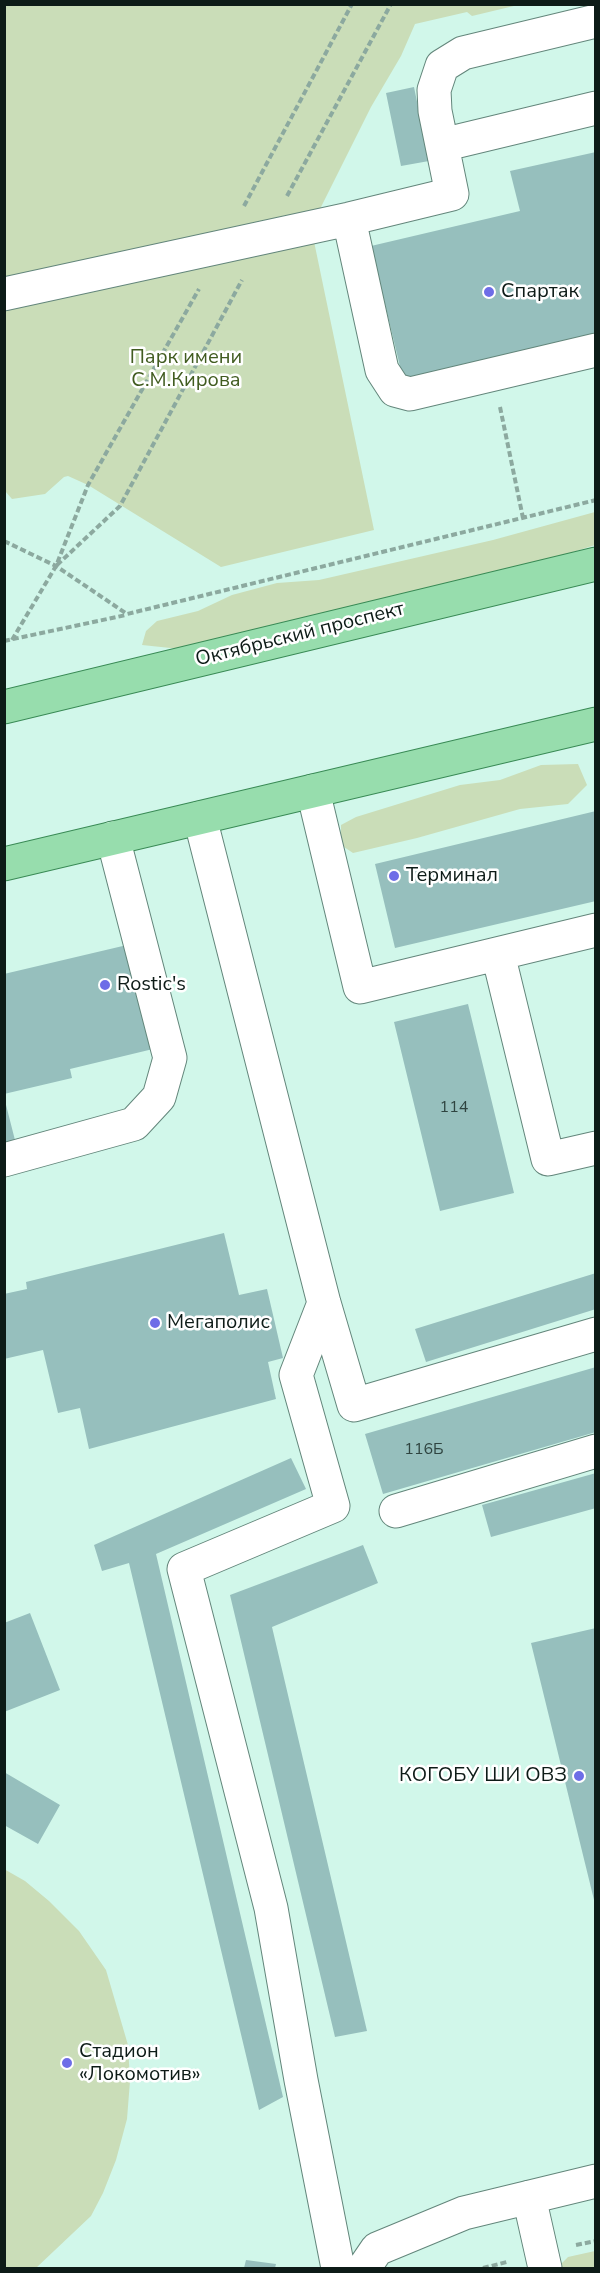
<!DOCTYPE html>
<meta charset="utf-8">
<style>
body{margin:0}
#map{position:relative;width:600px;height:2273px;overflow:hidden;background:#d1f7ea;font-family:"Nunito Sans",sans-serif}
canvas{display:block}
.frame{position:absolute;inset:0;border:6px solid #0d1b17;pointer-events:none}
</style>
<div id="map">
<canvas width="600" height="2273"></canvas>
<div class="frame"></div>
</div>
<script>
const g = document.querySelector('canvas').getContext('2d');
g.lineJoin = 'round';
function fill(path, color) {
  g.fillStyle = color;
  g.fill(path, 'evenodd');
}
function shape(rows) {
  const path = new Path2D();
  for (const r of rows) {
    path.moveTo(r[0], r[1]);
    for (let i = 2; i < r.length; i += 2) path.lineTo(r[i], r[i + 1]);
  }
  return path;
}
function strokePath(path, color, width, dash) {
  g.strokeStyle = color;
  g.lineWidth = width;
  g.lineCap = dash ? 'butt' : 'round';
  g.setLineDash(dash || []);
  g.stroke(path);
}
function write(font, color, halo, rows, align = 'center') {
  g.font = font + ' "Nunito Sans",sans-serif';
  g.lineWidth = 5;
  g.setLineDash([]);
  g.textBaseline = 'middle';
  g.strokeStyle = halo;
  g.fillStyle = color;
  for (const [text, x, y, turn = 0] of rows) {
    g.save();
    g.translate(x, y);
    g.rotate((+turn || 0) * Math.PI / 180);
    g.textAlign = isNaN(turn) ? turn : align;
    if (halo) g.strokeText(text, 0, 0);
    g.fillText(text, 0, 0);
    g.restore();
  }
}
fill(shape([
 [4,5,518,5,472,16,467,12,415,24,401,56,371,107,311,227,374,530,221,567,88,485,68,476,64,477,45,494,12,499,5,491],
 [595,512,595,545,552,559,267,626,253,633,180,649,142,645,146,631,157,621,198,611,232,595,277,583,319,580,493,540],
 [578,764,587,785,568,804,520,809,417,838,353,853,341,845,341,825,356,817,460,785,500,780,541,765],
 [4,1869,25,1881,49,1901,79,1931,106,1970,128,2045,130,2081,127,2119,116,2160,103,2193,91,2216,36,2268,5,2268],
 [595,2251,595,2268,557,2268,568,2257]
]), '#caddb8');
fill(shape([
 [414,87,429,161,401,166,386,93],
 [596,152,596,338,404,383,371,246,520,211,510,171],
 [596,811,596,901,395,948,375,864],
 [127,945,153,1049,70,1069,72,1078,4,1094,4,974],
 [468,1004,514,1193,440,1211,394,1022],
 [4,1097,17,1148,4,1151],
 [224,1233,239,1295,267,1289,283,1358,268,1362,276,1399,89,1449,80,1408,58,1413,43,1350,4,1359,4,1294,27,1289,26,1282],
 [596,1273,596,1309,426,1362,415,1329],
 [596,1367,596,1432,383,1494,365,1434],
 [291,1458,306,1489,156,1554,283,2097,259,2110,129,1563,102,1571,94,1545],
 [596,1473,596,1508,491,1537,482,1505],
 [363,1545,378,1583,272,1627,367,2031,335,2037,230,1595],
 [30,1613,60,1690,4,1712,4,1623],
 [596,1628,596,1904,595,1904,531,1643],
 [4,1772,60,1805,38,1844,4,1825],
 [246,2260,276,2264,275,2268,244,2268]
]), '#96bfbd');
const minor = shape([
 [442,145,596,108],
 [349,219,382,370,395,390,410,394,596,350],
 [4,294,349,219,452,194,435,111,434,90,442,66,463,53,596,21],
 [313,791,360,987,596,930],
 [200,818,324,1303,354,1405,596,1334],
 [498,954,548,1159,596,1148],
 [4,1160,134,1124,159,1097,170,1058,113,838],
 [324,1303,296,1375,333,1506,184,1569,271,1908,301,2080,338,2268],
 [396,1511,596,1451],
 [529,2197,545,2268],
 [364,2268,377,2249,464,2213,596,2181]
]);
const major = shape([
 [4,707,596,564],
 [4,864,596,724]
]);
strokePath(minor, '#63867b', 35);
strokePath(major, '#398a55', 35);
strokePath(shape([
 [287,196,391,4],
 [244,206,352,4],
 [500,407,523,518],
 [4,541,56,566,127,614,596,500],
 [57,565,120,506,242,280],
 [12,640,56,566,88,485,199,289],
 [4,641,126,615],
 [576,2245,596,2241],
 [483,2268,507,2262]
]), '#8ca99f', 4, [6, 3]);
strokePath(minor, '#fff', 33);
strokePath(major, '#97ddad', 33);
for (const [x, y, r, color] of [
 [489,292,6,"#6e6de7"],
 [394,876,6,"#6e6de7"],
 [105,985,6,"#6e6de7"],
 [155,1323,6,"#6e6de7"],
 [579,1776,6,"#6e6de7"],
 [67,2063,6,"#6e6de7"]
]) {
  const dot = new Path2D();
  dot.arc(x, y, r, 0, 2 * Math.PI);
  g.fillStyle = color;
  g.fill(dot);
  strokePath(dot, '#fff', 2);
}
write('16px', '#2f4440', null, [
 ["114",454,1108],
 ["116Б",424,1450]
]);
write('20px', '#0d1b17', '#fff', [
 ["Спартак",501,292],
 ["Терминал",406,876],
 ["Rostiс's",117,985],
 ["Мегаполис",167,1323],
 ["КОГОБУ ШИ ОВЗ",567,1776,"right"],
 ["Cтадион",79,2052],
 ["«Локомотив»",79,2075]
], 'left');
write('20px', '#415c20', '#fff', [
 ["Парк имени",186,358],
 ["С.М.Кирова",186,381]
]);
write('20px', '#0d1b17', '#fff', [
 ["Октябрьский проспект",300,635,-14]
]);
</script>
